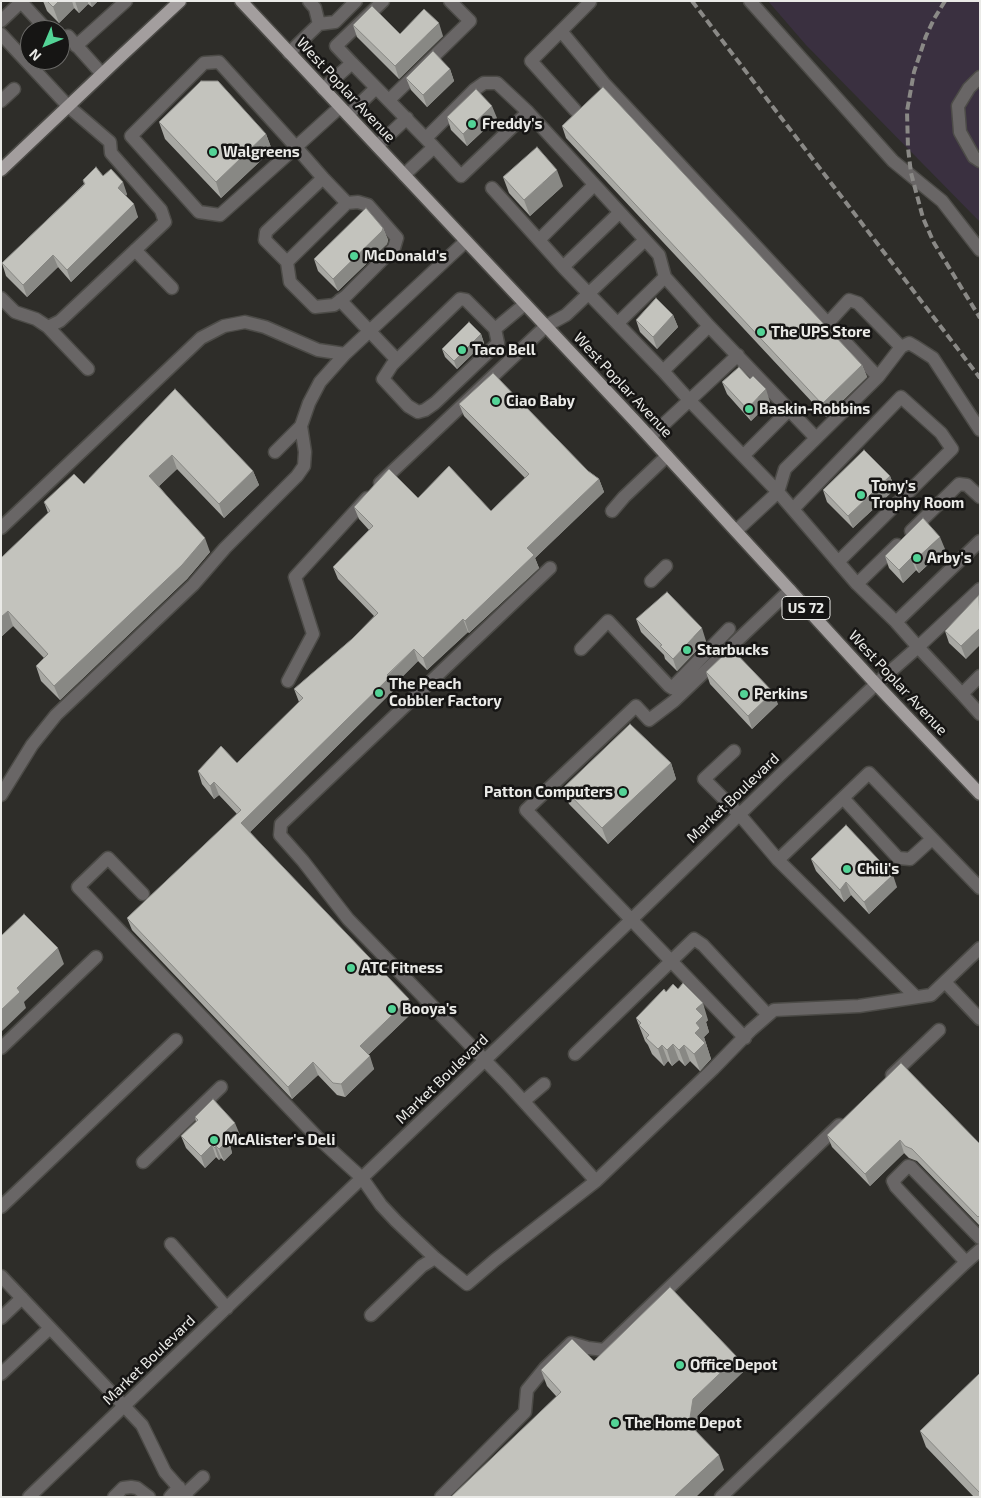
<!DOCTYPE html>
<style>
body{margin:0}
#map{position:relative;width:981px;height:1498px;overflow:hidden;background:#2e2d29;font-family:"Exo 2",sans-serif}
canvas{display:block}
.frame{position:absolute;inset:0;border:2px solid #eaeae7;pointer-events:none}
.north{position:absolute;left:20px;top:20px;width:50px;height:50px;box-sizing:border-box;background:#161514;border:1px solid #6b6a68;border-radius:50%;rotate:225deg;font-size:14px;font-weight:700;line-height:20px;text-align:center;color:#eaeae7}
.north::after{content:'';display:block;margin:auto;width:18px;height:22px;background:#53d396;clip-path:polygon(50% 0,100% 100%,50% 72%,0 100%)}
</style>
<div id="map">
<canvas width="981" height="1498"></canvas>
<div class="frame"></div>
<div class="north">N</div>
</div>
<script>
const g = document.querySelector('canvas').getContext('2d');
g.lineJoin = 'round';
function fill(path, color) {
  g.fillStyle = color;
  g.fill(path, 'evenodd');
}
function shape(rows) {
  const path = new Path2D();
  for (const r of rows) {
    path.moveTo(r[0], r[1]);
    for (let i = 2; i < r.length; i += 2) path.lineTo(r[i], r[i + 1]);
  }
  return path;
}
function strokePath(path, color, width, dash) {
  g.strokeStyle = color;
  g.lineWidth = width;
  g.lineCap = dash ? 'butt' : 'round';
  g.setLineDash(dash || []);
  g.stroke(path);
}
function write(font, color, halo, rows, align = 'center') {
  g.font = font + ' "Exo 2",sans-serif';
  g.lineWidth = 5;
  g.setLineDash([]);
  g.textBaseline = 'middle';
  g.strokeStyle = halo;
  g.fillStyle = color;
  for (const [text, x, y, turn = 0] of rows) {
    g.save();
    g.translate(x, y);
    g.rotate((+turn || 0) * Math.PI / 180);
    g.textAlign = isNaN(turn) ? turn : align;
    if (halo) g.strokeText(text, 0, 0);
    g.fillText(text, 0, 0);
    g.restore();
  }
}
fill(shape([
 [768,1,980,1,980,222,806,45]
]), '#3a3040');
const minor = shape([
 [750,1,893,161,942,201,980,250],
 [1,21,21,2,47,30],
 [319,24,335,22,356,1],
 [561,31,604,83,878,377,785,469,778,492,857,584,896,622],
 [1,34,68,106,110,142,111,153,161,210,165,222,60,321,48,327,36,319,15,312,1,298],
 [60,44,68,36,102,74],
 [76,46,126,1],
 [289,53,319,24,315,8,309,1],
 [352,63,336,46,383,1],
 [980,77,969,88,958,106,960,132,974,157,980,161],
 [323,89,352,63,434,147],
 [389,100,470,21,450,1],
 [1,101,14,89],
 [340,107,296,147,220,215,199,212,131,136,204,63,219,62,296,147,323,178,347,203],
 [575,110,531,61,590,2],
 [348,115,376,88],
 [426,138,474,90,484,83,497,83,528,112],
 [377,146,407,118],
 [404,175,434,147,461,176,528,112,659,255,665,277,709,326,816,438],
 [492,188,563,267,663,371,690,401,778,492,736,531],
 [539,240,594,185],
 [135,250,172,288],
 [287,262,347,203,358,202,368,205,397,238,394,248,346,296,334,305,315,307,290,282,287,262,265,240,266,232,323,178],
 [563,267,619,213],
 [340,300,397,360,460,299,466,300,495,329,525,304],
 [618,323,665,277],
 [828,323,849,300,858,303,901,347],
 [48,327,88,369],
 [397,360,392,365,383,379,408,406,418,412,425,410,435,403,498,343,495,329],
 [663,371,709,326],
 [878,377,901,347,909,343,916,347,933,358,980,430],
 [650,437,738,355],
 [275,452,301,426],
 [743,456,789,410],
 [380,483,546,326,566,315,645,240],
 [793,509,901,397,941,433,952,449,838,562],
 [612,511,624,497,667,456],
 [1,528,201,338,224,326,245,322,265,327,318,350,345,354,466,241],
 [911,531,959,484,967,485,980,497],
 [980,541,896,622,918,647,980,589],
 [550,568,281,824,280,835,303,861,348,919,505,1081,596,1181],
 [651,581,666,566],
 [857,584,897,545],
 [581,649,608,621,669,686,672,688,729,629],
 [980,676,962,694,980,714],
 [288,681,313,634,295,577,367,498],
 [734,751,704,779,739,814,778,860,916,997],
 [1,795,32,745,56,715,193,585,225,548,297,476,304,466,305,452,301,426,309,403,320,382,345,354],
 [843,798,898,858,910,859,932,839],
 [778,860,869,773,980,888],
 [143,894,108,858,78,887,317,1137,362,1178,381,1205,396,1221,435,1258,467,1284,495,1260,596,1181,713,1069,751,1030,774,1010,859,1006,931,995,980,948],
 [945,982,980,1019],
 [745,1038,526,810,636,706,649,720,674,701,790,590],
 [1,1048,96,957],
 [575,1054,694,939,703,945,768,1015],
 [892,1075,939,1030],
 [524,1101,544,1084],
 [143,1162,221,1087],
 [1,1207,176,1040],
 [171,1244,227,1308],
 [966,1262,896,1187,893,1181,908,1166,911,1167,980,1238],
 [1,1276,142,1425,165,1472,187,1497],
 [371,1315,422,1266,435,1258],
 [1,1318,22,1298],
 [1,1374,50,1328],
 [185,1494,203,1477],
 [29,1497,631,920,780,775,876,684,918,647,962,694],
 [114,1497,123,1488,131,1487,137,1488,149,1497],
 [170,1497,179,1487],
 [441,1497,525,1412,527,1390,545,1368,571,1343,588,1348,604,1350,839,1125],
 [721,1497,964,1264,980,1250]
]);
const major = shape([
 [241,1,634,420,876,684,980,794],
 [1,170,120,57,180,1]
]);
strokePath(minor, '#4c4b47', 15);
strokePath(major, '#4c4b47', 15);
strokePath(minor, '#696666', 12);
strokePath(major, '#a39e9e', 12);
strokePath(shape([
 [692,1,980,378],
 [945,1,934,19,926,36,914,72,907,111,908,148,911,173,923,218,934,243,980,318]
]), '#8a8986', 4, [8, 4]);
fill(shape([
 [43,1,98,1,92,7,88,4,79,13,74,8,59,23,47,11],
 [353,25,400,34,443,36,399,79,357,37],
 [450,69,454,81,427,107,411,90,406,78],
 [447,117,497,118,467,146,451,130],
 [159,122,266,134,272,150,221,198,165,139],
 [562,126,862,365,867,377,826,417,566,138],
 [103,176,127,194,126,196,138,217,71,282,58,267,27,297,6,276,2,263,84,184,83,180],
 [503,177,563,186,530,216,509,193],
 [383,228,388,240,387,244,338,291,318,271,314,259],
 [673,315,678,327,657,349,640,332,636,320],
 [481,334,484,343,457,369,445,357,442,349],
 [722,382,770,402,751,421,727,394],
 [175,389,253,471,259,485,224,518,177,469,159,486,210,552,187,579,60,700,41,681,36,666,44,658,13,626,1,637,1,558,48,513,44,502,84,484],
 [459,404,588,471,599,479,604,492,535,558,539,568,469,633,468,632,427,670,418,661,393,686,394,690,250,832,414,1011,368,1055,374,1069,345,1097,337,1095,318,1075,292,1099,132,930,127,918,237,814,219,795,214,799,202,784,198,771,237,763,299,702,294,689,352,639,374,616,338,579,333,567,369,530,359,519,354,507,418,498,491,511,525,478,464,416],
 [890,476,895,489,853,528,827,502,823,490],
 [945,549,919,573,916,570,903,583,889,568,885,556],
 [979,595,966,659,949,643,945,631],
 [636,619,706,641,677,671,665,659,664,655,641,632],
 [706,672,778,704,752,729,710,684],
 [671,763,676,779,608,844,569,804,563,788],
 [811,859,897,887,869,914,851,895,844,902,816,871],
 [636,1018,708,1020,706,1022,709,1032,704,1037,711,1059,700,1071,690,1061,685,1066,679,1060,672,1066,668,1061,664,1066,652,1054,648,1045,645,1041],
 [195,1117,240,1135,230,1145,232,1153,224,1161,221,1158,219,1160,216,1157,205,1168,186,1148,181,1136,196,1122],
 [827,1135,980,1144,980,1226,917,1161,909,1158,904,1153,870,1186,832,1147],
 [737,1357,743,1372,699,1414,696,1431,724,1470,556,1396,547,1386,541,1370,594,1361],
 [980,1373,980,1497,974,1497,926,1447,920,1431]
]), '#a8a8a3');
fill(shape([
 [59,1,72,1,74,8,59,23,53,7],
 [75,1,88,1,88,4,79,13],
 [90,1,98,1,92,7],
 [439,23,443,36,399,79,395,66],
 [450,69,454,81,427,107,423,95],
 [492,106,497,118,467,146,463,134],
 [266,134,272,150,221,198,216,182],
 [557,170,563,186,530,216,524,200],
 [123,182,127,194,122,200,118,188],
 [134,204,138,217,71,282,67,270],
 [383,228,388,240,387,244,338,291,333,279],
 [53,255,58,267,27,297,23,285],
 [673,315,678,327,657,349,653,337],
 [481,334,484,343,457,369,454,361],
 [862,365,867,377,826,417,822,404],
 [766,389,770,402,751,421,747,409],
 [172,455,177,469,155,490,149,476],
 [253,471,259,485,224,518,219,504],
 [890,476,895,489,853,528,848,516],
 [599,479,604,492,535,558,539,568,469,633,465,621,527,548],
 [940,537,945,549,919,573,914,561],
 [205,538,210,552,187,579,60,700,54,686],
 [911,558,916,570,903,583,899,570],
 [8,611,13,626,1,637,1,617],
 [463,619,468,632,427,670,423,658],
 [702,628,706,641,677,671,673,659],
 [980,628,980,645,966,659,961,646],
 [414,649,418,661,393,686,394,690,246,836,241,823],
 [773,692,778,704,752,729,748,716],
 [671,763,676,779,608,844,602,828],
 [214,782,219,795,214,799,210,786],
 [893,875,897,887,869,914,864,902],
 [846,882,851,895,844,902,840,890],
 [58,948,64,964,24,1002,26,1008,1,1032,1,1010,17,988],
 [409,999,414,1011,365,1058,360,1046],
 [703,1003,708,1020,706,1022,709,1032,704,1037,711,1059,700,1071,694,1054,696,1009],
 [673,1044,679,1060,672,1066,667,1050],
 [662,1045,668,1061,664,1066,658,1049],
 [684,1045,690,1061,685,1066,679,1050],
 [370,1056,374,1069,345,1097,341,1084],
 [313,1062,318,1075,292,1099,288,1087],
 [235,1123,240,1135,230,1145,232,1153,224,1161,219,1149,224,1138,224,1133],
 [900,1140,904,1153,870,1186,865,1174],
 [212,1145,216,1157,205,1168,201,1156],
 [216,1146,221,1158,219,1160,215,1148],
 [737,1357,743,1372,699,1414,695,1439,689,1424,693,1399],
 [719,1455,724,1470,696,1497,674,1497]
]), '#888884');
const building = shape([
 [47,1,59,1,53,7,47,1],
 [372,6,400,34,424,9,439,23,395,66,353,25,372,6],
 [433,51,450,69,423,95,406,78,433,51],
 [201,81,218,81,266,134,216,182,159,122,201,81],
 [603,87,862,365,822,404,562,126,603,87],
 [476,89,492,106,463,134,447,117,476,89],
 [537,147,557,170,524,200,503,177,537,147],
 [96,167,103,176,111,169,123,182,118,188,134,204,67,270,53,255,23,285,2,263,85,184,83,180,96,167],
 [366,208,383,228,382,231,333,279,314,259,366,208],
 [656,298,673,315,653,337,636,320,656,298],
 [469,322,481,334,454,361,442,349,469,322],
 [739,367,750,379,753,376,766,389,747,409,722,382,739,367],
 [493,373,588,471,599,479,527,548,534,555,465,621,463,619,423,658,414,649,387,675,390,677,241,823,409,999,360,1046,370,1056,341,1084,333,1083,313,1062,288,1087,127,918,241,810,214,782,210,786,198,771,221,746,237,763,303,698,294,689,352,639,378,613,333,567,373,526,354,507,389,469,418,498,449,466,491,511,529,474,459,404,493,373],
 [175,389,253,471,219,504,172,455,149,476,205,538,182,565,54,686,36,666,48,654,8,611,1,617,1,558,50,511,44,502,74,474,84,484,175,389],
 [864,450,890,476,848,516,823,490,864,450],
 [923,518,940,537,914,561,911,558,899,570,885,556,923,518],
 [667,592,702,628,673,659,660,646,662,645,636,619,667,592],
 [979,595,980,628,961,646,945,631,979,595],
 [731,648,773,692,748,716,706,672,731,648],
 [630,724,671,763,602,828,563,788,630,724],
 [846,825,893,875,864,902,846,882,840,890,811,859,846,825],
 [24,914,58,948,17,988,20,992,1,1010,1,936,24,914],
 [683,983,703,1003,696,1009,703,1016,696,1023,700,1028,695,1033,705,1043,694,1054,684,1045,679,1050,673,1044,667,1050,662,1045,658,1049,646,1038,649,1035,639,1025,641,1023,636,1018,664,989,666,992,673,984,678,989,683,983],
 [901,1063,980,1144,980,1215,978,1217,912,1149,905,1146,900,1140,865,1174,827,1135,901,1063],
 [213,1099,235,1123,224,1133,226,1136,224,1138,227,1141,219,1149,216,1146,215,1148,212,1145,201,1156,181,1136,198,1120,195,1117,213,1099],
 [670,1287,737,1357,693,1399,689,1424,719,1455,674,1497,451,1497,561,1392,541,1370,572,1339,594,1361,670,1287],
 [980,1373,980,1493,920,1431,980,1373]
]);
fill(building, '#c3c3bd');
strokePath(building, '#888884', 1);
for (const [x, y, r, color] of [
 [472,124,5,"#53d396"],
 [213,152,5,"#53d396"],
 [354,256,5,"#53d396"],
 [761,332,5,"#53d396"],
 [462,350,5,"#53d396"],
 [496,401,5,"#53d396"],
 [749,409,5,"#53d396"],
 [861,495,5,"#53d396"],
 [917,558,5,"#53d396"],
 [687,650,5,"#53d396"],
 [379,693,5,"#53d396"],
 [744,694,5,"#53d396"],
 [623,792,5,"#53d396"],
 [847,869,5,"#53d396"],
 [351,968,5,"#53d396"],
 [392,1009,5,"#53d396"],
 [214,1140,5,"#53d396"],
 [680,1365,5,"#53d396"],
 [615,1423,5,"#53d396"]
]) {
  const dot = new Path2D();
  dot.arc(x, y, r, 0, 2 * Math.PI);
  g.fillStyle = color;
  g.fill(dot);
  strokePath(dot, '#161514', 2);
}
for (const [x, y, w] of [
 [806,608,48]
]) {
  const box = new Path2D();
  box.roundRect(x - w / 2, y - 11.5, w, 23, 4);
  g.fillStyle = '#161514';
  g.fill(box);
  strokePath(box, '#eaeae7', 1);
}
write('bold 14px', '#eaeae7', null, [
 ["US 72",806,608]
]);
write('15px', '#eaeae7', '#161514', [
 ["West Poplar Avenue",346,90,47],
 ["West Poplar Avenue",623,385,47],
 ["West Poplar Avenue",898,683,47],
 ["Market Boulevard",733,798,-44],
 ["Market Boulevard",442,1079,-44],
 ["Market Boulevard",149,1360,-44]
]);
write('bold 15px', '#eaeae7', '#161514', [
 ["Freddy's",482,124],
 ["Walgreens",223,152],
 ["McDonald's",364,256],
 ["The UPS Store",771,332],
 ["Taco Bell",472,350],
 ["Ciao Baby",506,401],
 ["Baskin-Robbins",759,409],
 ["Tony's",871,486],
 ["Trophy Room",871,503],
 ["Arby's",927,558],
 ["Starbucks",697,650],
 ["The Peach",389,684],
 ["Cobbler Factory",389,701],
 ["Perkins",754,694],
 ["Patton Computers",613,792,"right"],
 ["Chili's",857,869],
 ["ATC Fitness",361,968],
 ["Booya's",402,1009],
 ["McAlister's Deli",224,1140],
 ["Office Depot",690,1365],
 ["The Home Depot",625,1423]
], 'left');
</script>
